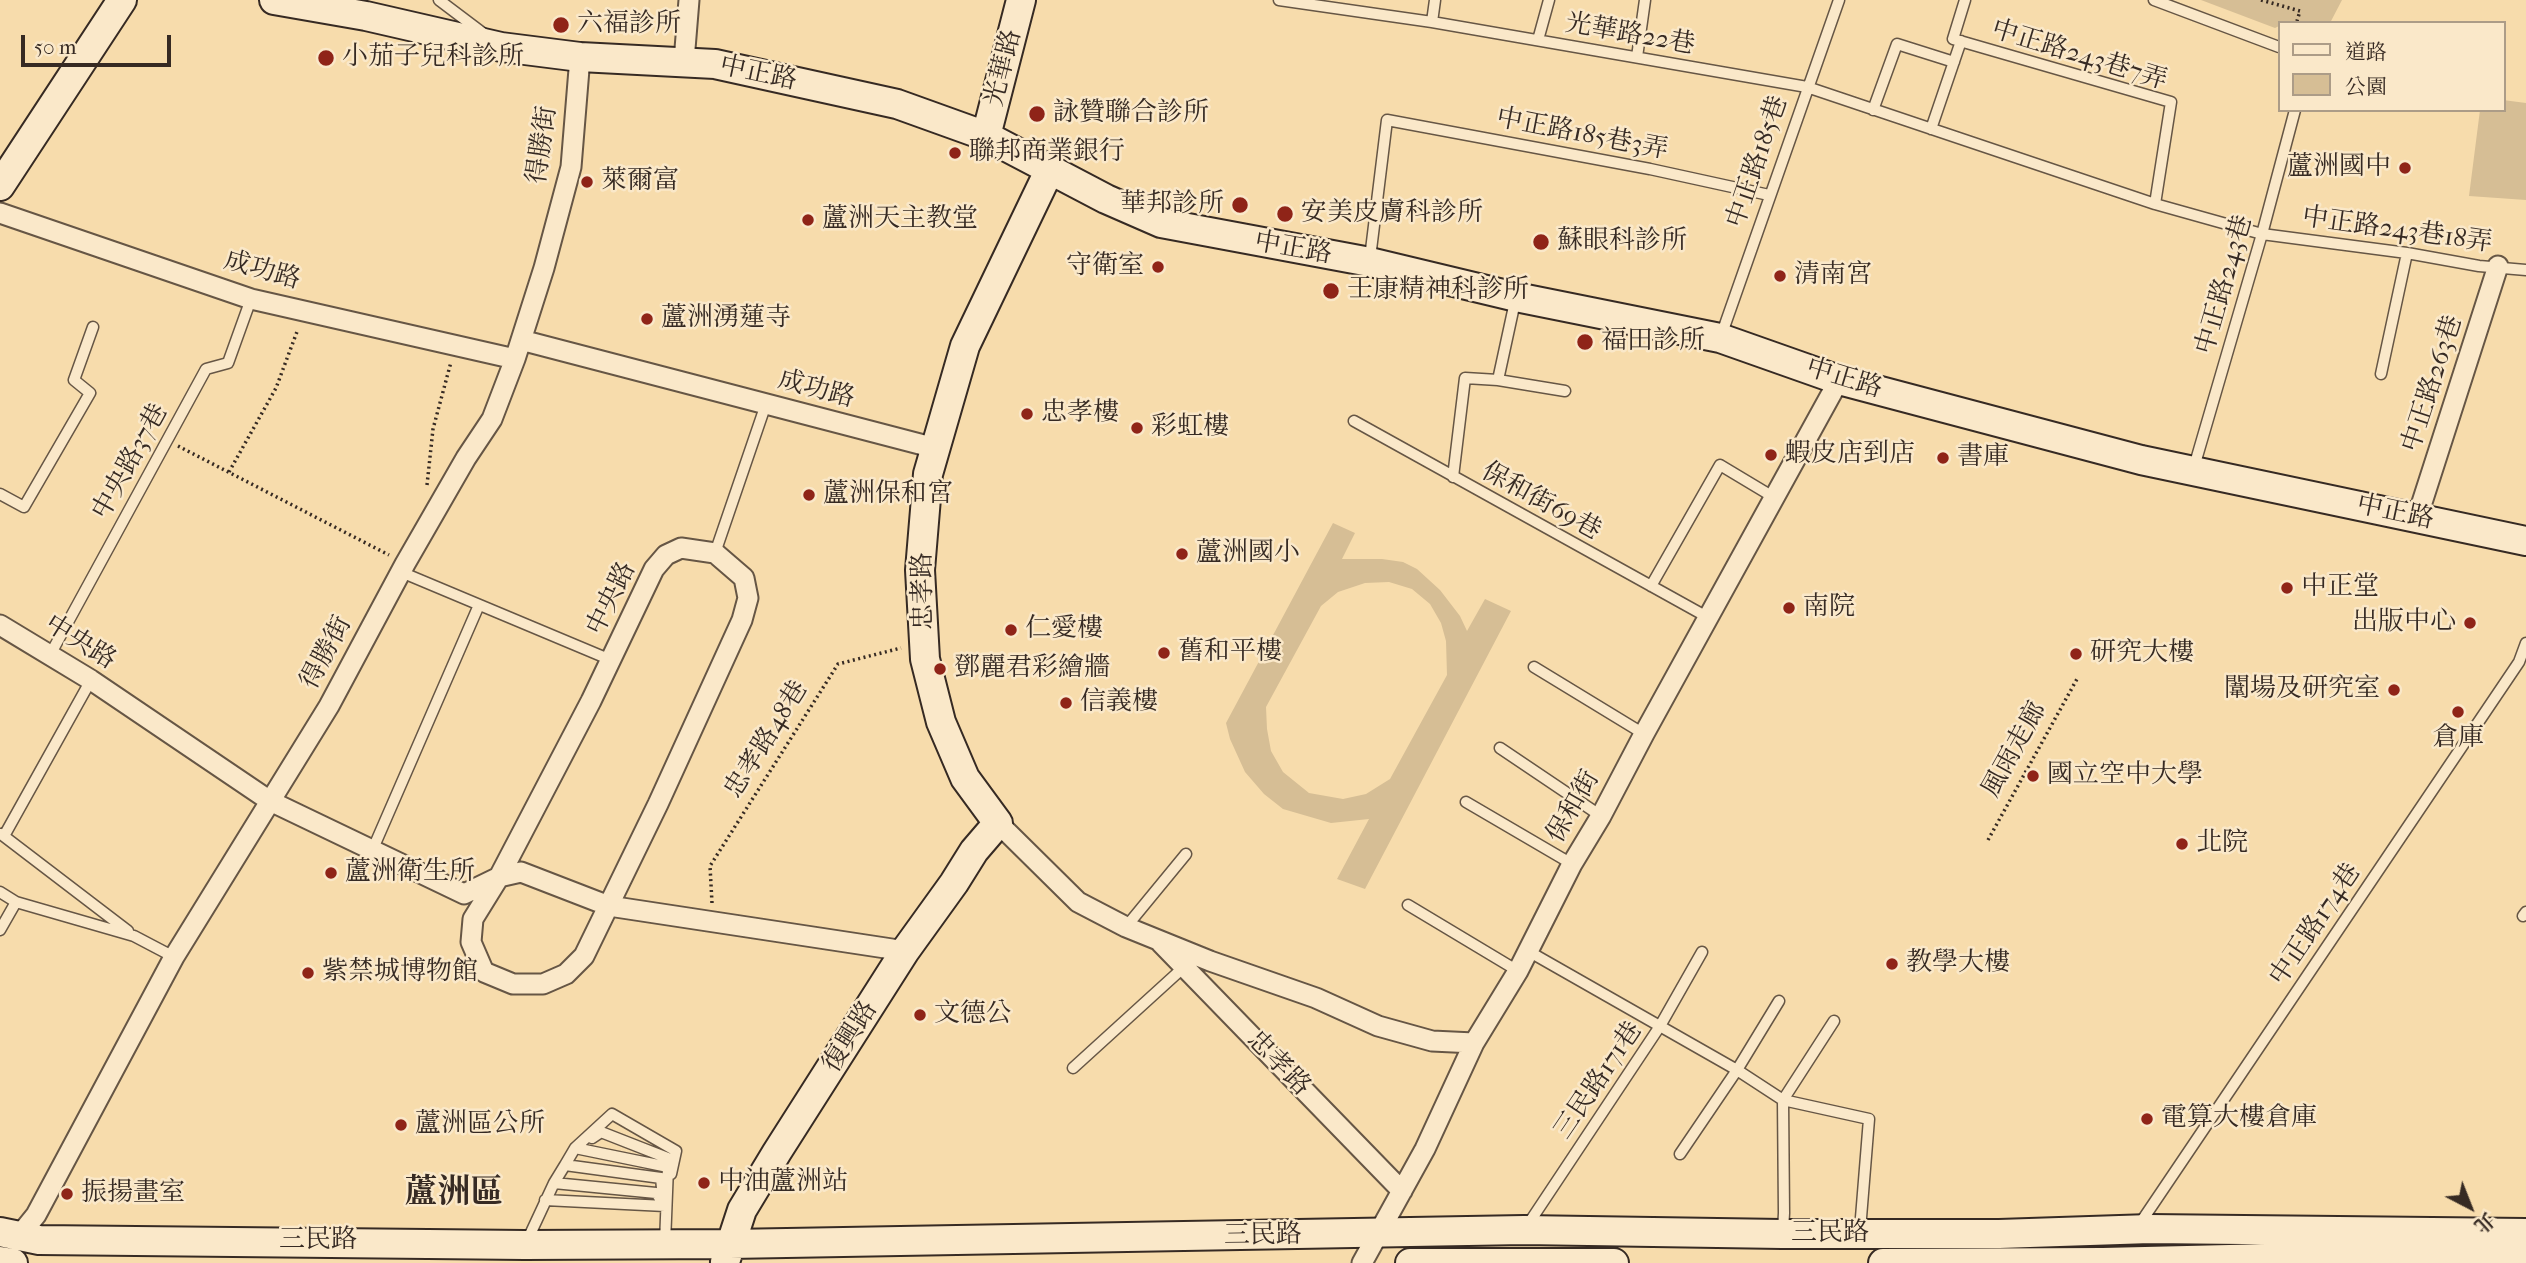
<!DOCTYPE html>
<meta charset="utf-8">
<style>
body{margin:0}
#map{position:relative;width:2526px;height:1263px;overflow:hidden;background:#f7dcac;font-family:"IM FELL French Canon","Noto Serif TC",serif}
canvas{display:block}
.legend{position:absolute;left:2278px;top:21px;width:228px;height:91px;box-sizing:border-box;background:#fae8c9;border:2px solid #ac9c87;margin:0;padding:9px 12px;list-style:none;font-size:21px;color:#362a23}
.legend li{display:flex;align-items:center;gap:14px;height:35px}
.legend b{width:35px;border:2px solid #ac9c87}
.north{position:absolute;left:2435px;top:1172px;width:70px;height:70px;-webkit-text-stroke:5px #fae8c9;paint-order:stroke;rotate:138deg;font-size:19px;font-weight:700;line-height:28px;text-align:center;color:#362a23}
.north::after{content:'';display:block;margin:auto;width:24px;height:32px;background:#362a23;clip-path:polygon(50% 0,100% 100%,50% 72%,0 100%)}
.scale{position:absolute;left:21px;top:35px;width:150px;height:32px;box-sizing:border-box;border:4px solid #362a23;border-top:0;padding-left:9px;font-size:21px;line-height:24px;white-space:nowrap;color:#362a23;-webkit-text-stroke:5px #fae8c9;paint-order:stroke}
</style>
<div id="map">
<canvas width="2526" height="1263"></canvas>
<ul class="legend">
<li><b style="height:9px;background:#fae8c9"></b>道路</li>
<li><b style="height:19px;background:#d6be95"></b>公園</li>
</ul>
<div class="north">北</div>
<div class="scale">50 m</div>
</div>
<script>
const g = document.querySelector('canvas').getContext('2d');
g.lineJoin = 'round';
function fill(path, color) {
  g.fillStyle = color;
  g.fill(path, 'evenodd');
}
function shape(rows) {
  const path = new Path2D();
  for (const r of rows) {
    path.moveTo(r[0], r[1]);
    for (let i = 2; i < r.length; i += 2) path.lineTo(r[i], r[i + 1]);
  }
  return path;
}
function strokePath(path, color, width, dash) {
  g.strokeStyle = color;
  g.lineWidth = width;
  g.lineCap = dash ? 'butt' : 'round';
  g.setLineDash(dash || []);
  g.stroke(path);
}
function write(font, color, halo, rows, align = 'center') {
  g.font = font + ' "IM FELL French Canon","Noto Serif TC",serif';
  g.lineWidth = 5;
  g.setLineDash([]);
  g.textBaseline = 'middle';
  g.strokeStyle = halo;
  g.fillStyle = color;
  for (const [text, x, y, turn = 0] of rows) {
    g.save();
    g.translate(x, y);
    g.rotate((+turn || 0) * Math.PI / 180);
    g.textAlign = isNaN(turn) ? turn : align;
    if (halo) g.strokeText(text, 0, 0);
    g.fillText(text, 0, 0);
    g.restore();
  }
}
fill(shape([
 [2201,0,2342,0,2330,23,2279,23,2279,26,2275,28],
 [2503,100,2526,103,2526,200,2469,196,2480,110,2503,110],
 [1333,523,1355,533,1342,559,1382,559,1403,562,1417,569,1440,590,1460,616,1467,631,1485,599,1511,611,1365,889,1337,879,1369,819,1331,823,1283,809,1264,794,1245,772,1230,739,1226,723],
 [1389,582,1412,589,1430,604,1441,623,1446,641,1447,675,1390,779,1366,794,1343,799,1309,793,1283,772,1271,751,1267,729,1266,707,1321,606,1338,592,1365,583]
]), '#d6be95');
const lane = shape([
 [439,0,484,34],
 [1279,0,1432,22,1807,87,2155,204,2262,234,2407,253,2479,266,2526,270],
 [1965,0,1953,39,2171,102,2155,204],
 [2154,0,2279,47],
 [1432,22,1435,0],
 [1538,40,1549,0],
 [1637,57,1645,0],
 [1873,110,1897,44,1954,62],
 [1931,129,1961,41],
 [1370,258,1387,120,1650,169,1769,195],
 [1721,336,1839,0],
 [2381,374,2407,253],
 [1498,380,1565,391],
 [1354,421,1709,618],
 [2194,467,2262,234,2295,110],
 [1453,477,1465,378,1498,380,1516,297],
 [0,494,24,507,90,393,74,380,93,327],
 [715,553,766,404],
 [401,572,611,660],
 [1651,586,1720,465,1775,498],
 [50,655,206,369,228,363,251,299],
 [1534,667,1644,734],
 [1500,748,1601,816],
 [1466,802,1572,864],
 [1,834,128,931],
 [4,836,91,680],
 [372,851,479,605],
 [0,892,16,902,134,936,174,957],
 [1408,905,1518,971],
 [2523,916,2526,912],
 [1126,927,1186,854],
 [0,930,16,902],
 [1528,951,1737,1070,1783,1100,1784,1213,1783,1231],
 [1834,1021,1783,1100,1869,1119,1860,1230],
 [1073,1068,1184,967],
 [592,1138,601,1132,670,1159,670,1167],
 [575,1148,612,1114,676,1151,671,1174],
 [1680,1154,1737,1070,1779,1001],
 [565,1165,575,1148,668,1167,665,1243],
 [554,1183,565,1165,661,1178,662,1188],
 [545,1200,665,1206],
 [2139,1225,2519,662,2526,643],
 [1527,1226,1660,1026,1702,952],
 [527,1241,554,1183,656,1193,665,1206]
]);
const street = shape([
 [684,61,689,0],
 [0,213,251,299,515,359],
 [521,340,935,448],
 [2417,518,2498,266],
 [681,548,715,553,744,578,748,598,742,620,658,804,584,956,566,974,543,984,513,984,484,972,471,942,473,919,499,877,591,701,654,569,666,555,681,548],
 [0,625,91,680,270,801,464,894,499,877,521,872,609,906,905,951],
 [998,823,1078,902,1126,927,1210,961,1316,998,1378,1026,1432,1041,1474,1043],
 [1161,943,1402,1191],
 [19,1236,36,1215,174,957,329,706,405,564,466,458,492,419,515,359,544,268,571,167,580,57],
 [1362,1263,1425,1149,1474,1043,1518,971,1572,864,1601,816,1644,734,1839,380]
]);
const secondary = shape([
 [274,0,366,16,501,47,580,57,715,64,897,104,986,136,1106,199,1161,223,1370,262,1516,297,1720,338,1839,380,2141,460,2526,541],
 [986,136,1021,0],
 [0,186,122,0],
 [0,1232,39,1240,525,1245,730,1244,1524,1230,1782,1234,1999,1234,2150,1229,2526,1233],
 [0,1261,13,1263],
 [725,1262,742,1210,777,1152,905,951,954,883,974,851,998,823,965,778,941,722,925,659,920,570,928,474,965,346,1050,169],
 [1410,1263,1614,1263],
 [1883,1263,2103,1262,2356,1256,2526,1261]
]);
strokePath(lane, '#665645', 13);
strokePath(street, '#665645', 23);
strokePath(secondary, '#362a23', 32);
strokePath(shape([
 [2261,0,2300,11,2297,21],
 [178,446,389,555],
 [229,472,276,388,298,329],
 [427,485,433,429,451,362],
 [1988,840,2077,679],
 [712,903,710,866,838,664,901,648]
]), '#362a23', 3.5, [2, 3.5]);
strokePath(lane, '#fae8c9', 10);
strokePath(street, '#fae8c9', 19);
strokePath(secondary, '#fae8c9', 28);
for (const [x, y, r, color] of [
 [561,25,9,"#8f2418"],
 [326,58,9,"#8f2418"],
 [1037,114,9,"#8f2418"],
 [955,153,7,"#8f2418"],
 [2405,168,7,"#8f2418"],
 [587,182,7,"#8f2418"],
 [1240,205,9,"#8f2418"],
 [1285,214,9,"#8f2418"],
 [808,220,7,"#8f2418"],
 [1541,242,9,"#8f2418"],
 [1158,267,7,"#8f2418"],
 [1780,276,7,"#8f2418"],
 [1331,291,9,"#8f2418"],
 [647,319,7,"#8f2418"],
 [1585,342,9,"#8f2418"],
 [1027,414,7,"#8f2418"],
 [1137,428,7,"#8f2418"],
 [1771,455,7,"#8f2418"],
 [1943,458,7,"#8f2418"],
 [809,495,7,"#8f2418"],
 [1182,554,7,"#8f2418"],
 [2287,588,7,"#8f2418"],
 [1789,608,7,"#8f2418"],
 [2470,623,7,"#8f2418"],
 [1011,630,7,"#8f2418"],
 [1164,653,7,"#8f2418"],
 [2076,654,7,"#8f2418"],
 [940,669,7,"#8f2418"],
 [2394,690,7,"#8f2418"],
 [1066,703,7,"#8f2418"],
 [2458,712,7,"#8f2418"],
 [2033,776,7,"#8f2418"],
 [2182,844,7,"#8f2418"],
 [331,873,7,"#8f2418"],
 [1892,964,7,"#8f2418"],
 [308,973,7,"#8f2418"],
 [920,1015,7,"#8f2418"],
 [2147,1119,7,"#8f2418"],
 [401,1125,7,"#8f2418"],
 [704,1183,7,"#8f2418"],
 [67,1194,7,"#8f2418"]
]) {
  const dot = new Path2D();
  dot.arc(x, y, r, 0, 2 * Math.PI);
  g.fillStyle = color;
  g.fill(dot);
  strokePath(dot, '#fae8c9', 2.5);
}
write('26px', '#362a23', '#fae8c9', [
 ["六福診所",577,25],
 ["小茄子兒科診所",342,58],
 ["詠贊聯合診所",1053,114],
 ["聯邦商業銀行",969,153],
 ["蘆洲國中",2391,168,"right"],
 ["萊爾富",601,182],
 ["華邦診所",1224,205,"right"],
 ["安美皮膚科診所",1301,214],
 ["蘆洲天主教堂",822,220],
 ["蘇眼科診所",1557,242],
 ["守衛室",1144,267,"right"],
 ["清南宮",1794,276],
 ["壬康精神科診所",1347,291],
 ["蘆洲湧蓮寺",661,319],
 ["福田診所",1601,342],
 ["忠孝樓",1041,414],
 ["彩虹樓",1151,428],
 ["蝦皮店到店",1785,455],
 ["書庫",1957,458],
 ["蘆洲保和宮",823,495],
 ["蘆洲國小",1196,554],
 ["中正堂",2301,588],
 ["南院",1803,608],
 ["出版中心",2456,623,"right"],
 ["仁愛樓",1025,630],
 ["舊和平樓",1178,653],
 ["研究大樓",2090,654],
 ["鄧麗君彩繪牆",954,669],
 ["闈場及研究室",2380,690,"right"],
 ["信義樓",1080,703],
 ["倉庫",2458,739,"center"],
 ["國立空中大學",2047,776],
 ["北院",2196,844],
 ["蘆洲衛生所",345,873],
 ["教學大樓",1906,964],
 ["紫禁城博物館",322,973],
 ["文德公",934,1015],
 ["電算大樓倉庫",2161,1119],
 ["蘆洲區公所",415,1125],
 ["中油蘆洲站",718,1183],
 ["振揚畫室",81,1194]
], 'left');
write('26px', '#362a23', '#fae8c9', [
 ["光華路22巷",1630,35,10],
 ["中正路243巷7弄",2079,56,17],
 ["光華路",1004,68,-76],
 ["中正路",758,74,12],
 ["中正路185巷3弄",1582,135,11],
 ["得勝街",543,145,-82],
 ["中正路185巷",1758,162,-71],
 ["中正路243巷18弄",2397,231,8],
 ["中正路",1293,249,10],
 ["成功路",262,271,16],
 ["中正路243巷",2225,285,-74],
 ["中正路",1844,379,17],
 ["中正路263巷",2433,384,-72],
 ["成功路",816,390,15],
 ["中央路37巷",131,462,-61],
 ["保和街69巷",1541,502,29],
 ["中正路",2395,513,12],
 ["忠孝路",924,591,-91],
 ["中央路",612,599,-64],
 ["中央路",80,643,32],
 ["得勝街",327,653,-62],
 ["忠孝路48巷",767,740,-58],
 ["風雨走廊",2015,750,-61],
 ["保和街",1574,807,-60],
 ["中正路174巷",2316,925,-56],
 ["復興路",851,1037,-58],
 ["忠孝路",1278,1064,46],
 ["三民路171巷",1599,1081,-56],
 ["三民路",1830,1234],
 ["三民路",1263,1236,-1],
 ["三民路",318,1241]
]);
write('bold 33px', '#362a23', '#fae8c9', [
 ["蘆洲區",454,1194]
]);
</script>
